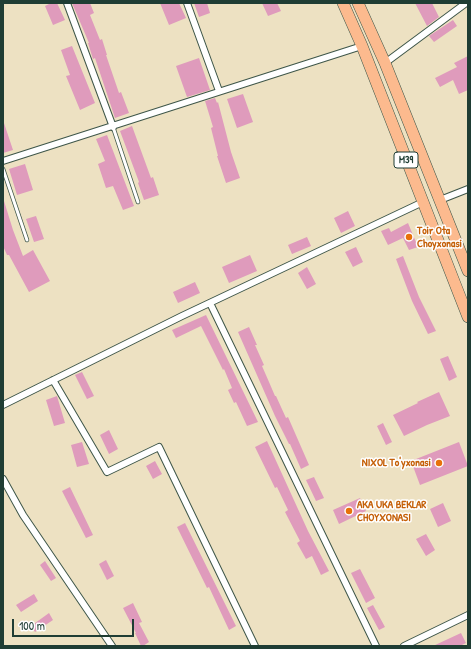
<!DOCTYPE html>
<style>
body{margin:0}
#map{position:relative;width:471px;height:649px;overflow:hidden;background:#ede1c2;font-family:"Patrick Hand",sans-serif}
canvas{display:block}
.frame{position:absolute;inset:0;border:4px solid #1f3d34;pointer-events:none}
.scale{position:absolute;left:12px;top:619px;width:122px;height:18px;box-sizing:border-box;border:2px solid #1f3d34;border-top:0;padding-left:5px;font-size:12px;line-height:14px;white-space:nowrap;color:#1f3d34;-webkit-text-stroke:3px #fff;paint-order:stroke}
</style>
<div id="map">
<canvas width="471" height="649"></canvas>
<div class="frame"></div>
<div class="scale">100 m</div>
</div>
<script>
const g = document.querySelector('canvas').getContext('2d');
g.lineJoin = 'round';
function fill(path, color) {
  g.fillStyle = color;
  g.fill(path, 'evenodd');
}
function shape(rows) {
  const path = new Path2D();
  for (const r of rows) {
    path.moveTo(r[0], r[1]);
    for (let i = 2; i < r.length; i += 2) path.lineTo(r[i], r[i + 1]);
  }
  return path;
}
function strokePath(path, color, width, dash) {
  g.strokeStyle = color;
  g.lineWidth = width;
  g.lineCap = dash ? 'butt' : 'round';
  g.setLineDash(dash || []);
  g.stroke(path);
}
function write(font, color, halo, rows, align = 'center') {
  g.font = font + ' "Patrick Hand",sans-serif';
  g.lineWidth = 3;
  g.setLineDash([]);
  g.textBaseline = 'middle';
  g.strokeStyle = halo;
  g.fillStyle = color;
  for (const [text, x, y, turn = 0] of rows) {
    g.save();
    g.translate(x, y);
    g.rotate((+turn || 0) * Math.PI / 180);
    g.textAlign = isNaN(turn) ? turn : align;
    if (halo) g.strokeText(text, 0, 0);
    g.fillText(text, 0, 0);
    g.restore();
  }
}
fill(shape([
 [51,3,57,3,65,20,53,25,45,6],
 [72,3,90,3,94,13,90,15,100,40,102,39,107,55,106,55,119,93,121,92,129,113,115,118,95,58,93,59,88,43,89,43],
 [160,3,179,3,186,18,169,25],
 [194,3,207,3,210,13,199,17],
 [262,3,277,3,281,11,268,16],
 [415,3,432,3,439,17,427,26],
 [453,20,457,26,434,42,429,36],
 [72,46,95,103,80,110,66,76,70,75,61,50],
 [468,56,468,90,459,94,453,80,440,87,435,78,457,67,454,63],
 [199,58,210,90,187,97,176,66],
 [243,94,253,122,237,128,227,99],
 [215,98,217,103,218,102,231,152,240,178,226,183,217,156,218,156,211,128,213,127,205,101],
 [3,123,4,123,13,150,3,153],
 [132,126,151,178,153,177,159,195,144,200,138,183,139,182,120,131],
 [107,135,134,206,123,210,113,186,106,188,98,164,105,161,96,139],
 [25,164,33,190,17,195,9,169],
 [3,201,4,201,13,230,23,256,33,250,50,281,29,292,9,255,7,255,3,246],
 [348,211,355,226,341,233,334,218],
 [36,216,44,239,34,242,26,219],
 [408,223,418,247,409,250,403,238,388,245,381,231,389,228,391,232],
 [307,237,311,246,292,254,288,245],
 [356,247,363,262,353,267,345,252],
 [250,255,257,271,229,283,222,267],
 [403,256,419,297,436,331,428,334,412,301,396,259],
 [307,267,316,284,307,289,298,273],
 [195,282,200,293,178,303,173,292],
 [206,315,258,422,247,426,236,402,234,403,228,390,232,388,224,369,223,370,201,326,176,338,172,330],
 [249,327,257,345,255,345,264,365,262,366,269,382,275,396,276,396,286,418,288,417,309,465,301,469,290,444,289,444,275,416,238,332],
 [448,356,457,377,449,381,440,359],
 [82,372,94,396,87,399,75,375],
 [439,392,450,416,427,425,404,436,393,415,418,403,417,402],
 [57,396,65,423,54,426,46,400],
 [383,423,392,442,386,445,377,426],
 [109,430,118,449,109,454,100,435],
 [267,441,308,531,329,571,321,575,312,556,306,559,297,543,300,541,285,512,288,510,277,487,275,488,255,447],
 [82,442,89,464,77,467,71,445],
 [459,442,468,466,420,485,411,461],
 [155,461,162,474,153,479,146,466],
 [314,477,324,498,316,501,306,480],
 [70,487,93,535,86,538,62,491],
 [360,498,366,511,339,524,333,510],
 [443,503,451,521,438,527,430,509],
 [185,523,236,626,229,630,209,587,207,588,177,527],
 [426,534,435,550,426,556,416,539],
 [106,560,114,576,107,580,99,564],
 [45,561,56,578,51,581,40,565],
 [360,569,375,598,366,603,351,573],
 [34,594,38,601,21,612,16,605],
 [133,603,142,622,139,623,149,642,143,646,141,646,135,633,136,633,123,608],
 [373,605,385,627,379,630,367,608],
 [49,613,53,620,35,632,31,626],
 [461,633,466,643,460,646,433,646]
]), '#df9bbc');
const service = shape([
 [113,127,138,202],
 [3,169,27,240]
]);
const minor = shape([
 [67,3,113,127],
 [187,3,219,91],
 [385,63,466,3],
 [3,161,362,46],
 [440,200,468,189],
 [210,303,376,646],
 [53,380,107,472,159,447,255,646],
 [3,405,182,316,423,202],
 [3,479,23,515,112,646],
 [404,646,468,615]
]);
const trunk = shape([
 [343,3,362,46,468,317],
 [358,3,385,63,468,271]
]);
strokePath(service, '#3e5649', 4.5);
strokePath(minor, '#3e5649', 8);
strokePath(trunk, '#3e5649', 12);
strokePath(service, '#fff', 3);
strokePath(minor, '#fff', 6);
strokePath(trunk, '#fcba8e', 11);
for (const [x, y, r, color] of [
 [409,237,4,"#e8710a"],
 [439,463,4,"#e8710a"],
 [349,511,4,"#e8710a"]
]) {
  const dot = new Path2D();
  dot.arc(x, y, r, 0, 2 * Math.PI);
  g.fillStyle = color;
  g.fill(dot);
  strokePath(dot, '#fff', 1.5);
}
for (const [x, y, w] of [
 [406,160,24]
]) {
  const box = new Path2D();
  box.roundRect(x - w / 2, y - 8, w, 16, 3);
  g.fillStyle = '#fff';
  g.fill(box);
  strokePath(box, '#1f3d34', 1);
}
write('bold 10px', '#1f3d34', null, [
 ["M39",406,160]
]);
write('bold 11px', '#c56008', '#fff', [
 ["Toir Ota",417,231],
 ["Choyxonasi",417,244],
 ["NIXOL To'yxonasi",431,463,"right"],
 ["AKA UKA BEKLAR",357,505],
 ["CHOYXONASI",357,518]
], 'left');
</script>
